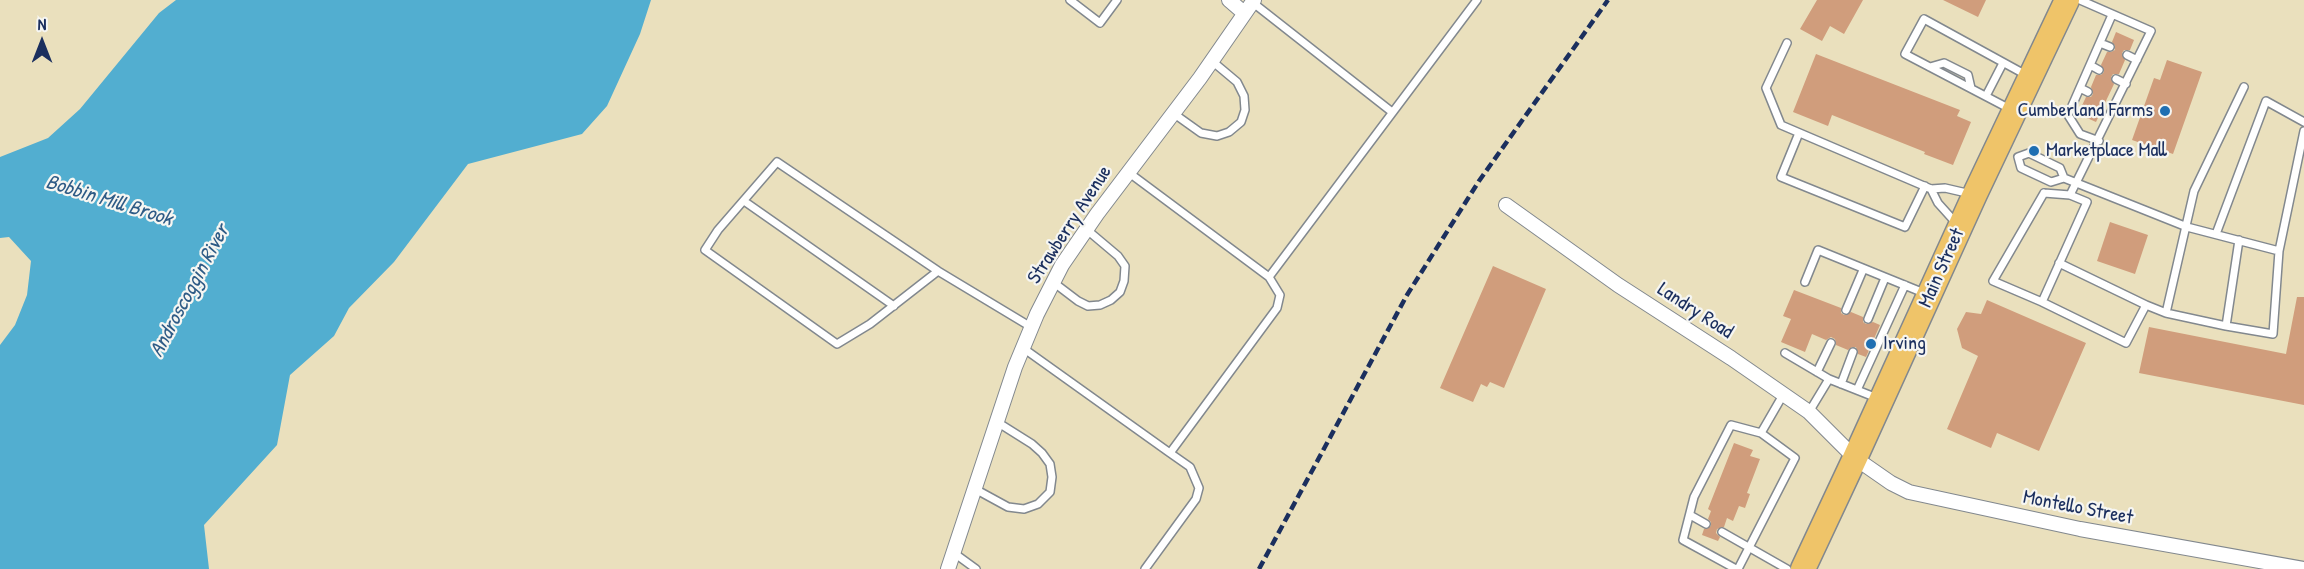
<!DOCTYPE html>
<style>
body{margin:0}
#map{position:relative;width:2304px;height:569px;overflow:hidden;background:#eae0bd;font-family:"Patrick Hand",sans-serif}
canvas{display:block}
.north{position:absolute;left:12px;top:12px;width:60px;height:60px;-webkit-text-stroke:4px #f6f6f2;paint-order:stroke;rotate:0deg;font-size:16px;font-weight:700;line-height:24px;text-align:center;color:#1b2f5e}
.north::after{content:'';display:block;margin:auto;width:21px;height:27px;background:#1b2f5e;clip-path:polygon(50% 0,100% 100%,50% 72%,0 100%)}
</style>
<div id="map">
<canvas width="2304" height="569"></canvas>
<div class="north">N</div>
</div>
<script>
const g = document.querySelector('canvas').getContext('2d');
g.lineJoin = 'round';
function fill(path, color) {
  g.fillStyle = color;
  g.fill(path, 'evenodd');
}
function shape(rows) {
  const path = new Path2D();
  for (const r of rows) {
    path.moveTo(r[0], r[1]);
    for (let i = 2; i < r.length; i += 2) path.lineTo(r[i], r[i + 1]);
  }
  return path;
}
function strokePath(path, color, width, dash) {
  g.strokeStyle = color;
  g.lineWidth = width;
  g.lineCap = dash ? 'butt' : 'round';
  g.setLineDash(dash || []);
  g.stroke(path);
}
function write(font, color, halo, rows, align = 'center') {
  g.font = font + ' "Patrick Hand",sans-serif';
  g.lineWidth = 4.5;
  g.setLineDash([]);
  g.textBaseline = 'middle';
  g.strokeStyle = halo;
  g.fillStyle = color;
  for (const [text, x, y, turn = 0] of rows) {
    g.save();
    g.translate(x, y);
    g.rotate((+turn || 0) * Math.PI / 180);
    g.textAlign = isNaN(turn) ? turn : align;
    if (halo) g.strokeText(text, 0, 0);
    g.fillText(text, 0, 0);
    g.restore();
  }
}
fill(shape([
 [176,0,651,0,640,34,607,106,582,134,468,164,394,262,349,308,334,336,290,375,277,445,204,525,209,569,0,569,0,345,15,325,27,295,31,261,9,237,0,238,0,157,48,138,80,109,159,13]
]), '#52aed0');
fill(shape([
 [1817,0,1863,0,1844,34,1830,26,1822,41,1800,29],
 [1943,0,1986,0,1978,17],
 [2116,32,2134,40,2130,50,2124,50,2122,53,2125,60,2119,74,2113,74,2111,77,2114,84,2096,122,2078,114,2086,97,2091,97,2093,94,2091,87,2096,75,2101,75,2104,72,2101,65,2107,52,2111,52,2115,50,2115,46,2112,42],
 [1816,54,1960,110,1957,116,1971,122,1953,165,1924,154,1925,152,1832,115,1828,126,1793,112],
 [2167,60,2202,72,2173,154,2132,140,2154,78,2160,80],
 [2110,222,2148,235,2135,274,2097,261],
 [1493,266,1546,289,1504,388,1490,382,1487,387,1481,384,1473,402,1440,388],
 [1794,290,1841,308,1841,313,1844,315,1851,312,1863,317,1863,322,1866,324,1873,322,1880,325,1866,357,1858,354,1856,347,1852,347,1848,350,1836,345,1835,339,1831,337,1826,340,1812,334,1805,352,1781,342,1791,319,1783,316],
 [2297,297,2304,297,2304,405,2139,373,2149,327,2286,354],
 [1987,300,2086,343,2039,451,1997,433,1991,448,1947,429,1978,356,1962,348,1957,329,1966,312,1981,314],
 [1734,443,1753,450,1750,456,1760,459,1747,493,1750,494,1745,508,1739,506,1733,521,1727,518,1724,527,1717,529,1716,533,1720,537,1718,541,1702,535,1704,529,1711,526,1711,522,1708,519,1711,511,1708,509]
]), '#d09d7c');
const service = shape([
 [1070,0,1100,23,1117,0],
 [1252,2,1392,112],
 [1787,43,1766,88,1781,125,1931,189,1945,188,1971,194],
 [2100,43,2110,47],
 [2127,55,2137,60],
 [2090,65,2099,70],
 [1930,67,1944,63,1968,75,1971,88],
 [2116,79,2126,84],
 [2080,88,2088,92],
 [1986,96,2003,63],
 [2010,109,1905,54,1924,19,2028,76],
 [1173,113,1201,133,1217,136,1229,132,1241,122,1245,110,1244,96,1237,82,1212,61],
 [1799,133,1781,177,1905,227,1925,186],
 [2099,141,2080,134,2068,115,2112,15],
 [1128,172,1269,277],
 [2064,178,2060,168,2029,153,2018,157,2021,168,2051,182,2064,178,2187,227,2279,251,2304,131],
 [1931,189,1938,203,1956,223],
 [2044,193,2070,195,2087,202,2042,302,1993,281,2044,193],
 [2070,195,2151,31,2080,0],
 [744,201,894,306],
 [2216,234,2266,101,2304,122],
 [2239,240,2226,326,2166,313,2194,191,2244,87],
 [938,271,870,324,837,344,705,250,718,230,777,162,938,271,1031,327],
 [1053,282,1078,301,1088,306,1100,305,1111,300,1120,292,1124,281,1125,266,1118,256,1086,229],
 [1805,282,1818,250,1924,293],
 [2042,302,2126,343,2146,305,2059,263],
 [2146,305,2166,313],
 [1846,310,1863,270],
 [1868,319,1885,278],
 [2226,326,2273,334,2279,251],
 [1023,348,1170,453],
 [1785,353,1829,379,1877,398],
 [1817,372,1831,343],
 [1841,384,1853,352],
 [1857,390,1905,285],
 [1809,412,1829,379],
 [975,489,1008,507,1024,509,1038,504,1050,492,1052,477,1050,464,1042,453,1032,444,997,422],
 [1690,515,1706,524],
 [1722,532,1787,569],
 [954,553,976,569],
 [1145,569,1196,499,1199,488,1190,467,1170,453,1277,308,1280,295,1269,277,1477,0],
 [1736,569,1683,540,1694,497,1731,425,1761,433,1783,395],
 [1738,569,1795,458,1761,433]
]);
const minor = shape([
 [1229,0,1244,13],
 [1506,205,1618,285,1731,358,1809,412,1855,458,1891,483,1909,492,2080,529,2304,569],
 [948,569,1015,367,1037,314,1062,265,1097,214,1200,78,1254,0]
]);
const trunk = shape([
 [1803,569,1855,458,1975,194,2067,0]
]);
strokePath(service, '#82888e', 10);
strokePath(minor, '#82888e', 16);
strokePath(trunk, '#82888e', 27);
strokePath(service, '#fff', 7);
strokePath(minor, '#fff', 14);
strokePath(trunk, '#efc469', 24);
strokePath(shape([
 [1259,569,1407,295,1479,181,1608,0]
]), '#1b2f5e', 4.5, [9, 4.5]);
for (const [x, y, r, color] of [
 [2165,111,6,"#1f6fb2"],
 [2034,151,6,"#1f6fb2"],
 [1871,344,6,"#1f6fb2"]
]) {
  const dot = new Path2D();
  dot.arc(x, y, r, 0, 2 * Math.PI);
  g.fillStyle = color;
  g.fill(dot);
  strokePath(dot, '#f6f6f2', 2);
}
write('20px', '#1b2f5e', '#f6f6f2', [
 ["Cumberland Farms",2153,111,"right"],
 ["Marketplace Mall",2046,151],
 ["Irving",1883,344]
], 'left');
write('20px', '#1b2f5e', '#f6f6f2', [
 ["Strawberry Avenue",1070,225,-57],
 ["Main Street",1942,268,-66],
 ["Landry Road",1695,311,33],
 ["Montello Street",2078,508,11]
]);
write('italic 21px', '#2e5b86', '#f6f6f2', [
 ["Bobbin Mill Brook",109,201,17],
 ["Androscoggin River",190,291,-62]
]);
</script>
